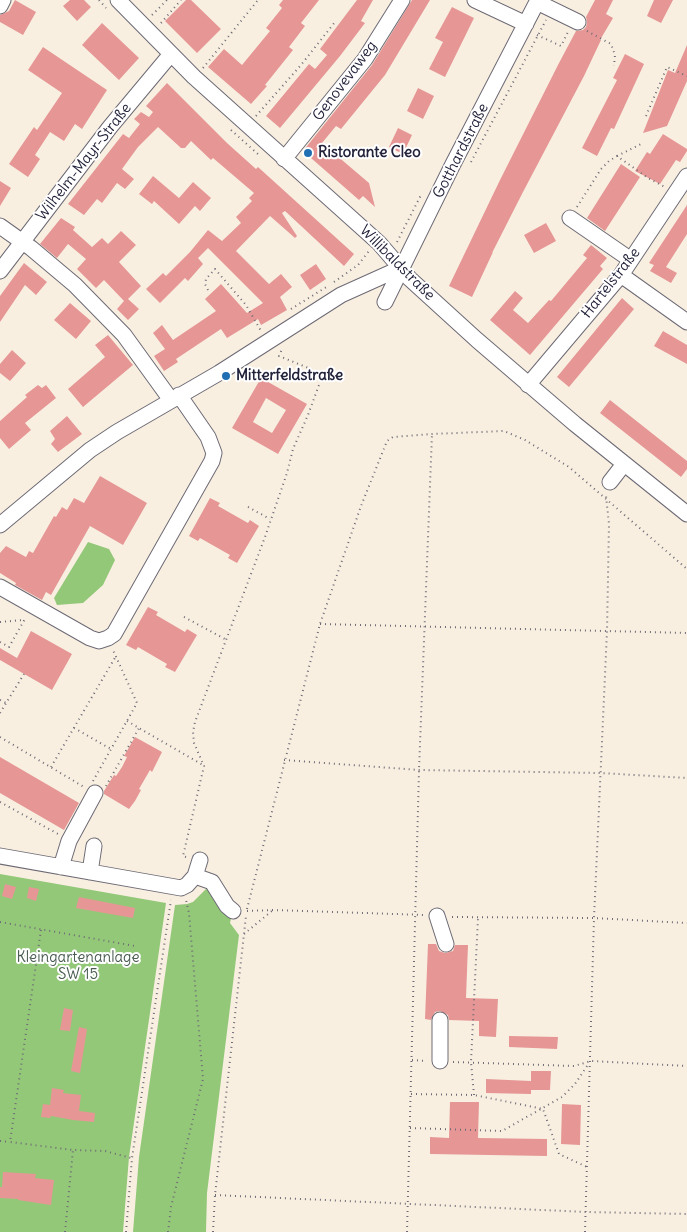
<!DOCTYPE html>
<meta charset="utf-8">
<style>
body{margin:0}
canvas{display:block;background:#f8efe1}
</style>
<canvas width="687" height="1232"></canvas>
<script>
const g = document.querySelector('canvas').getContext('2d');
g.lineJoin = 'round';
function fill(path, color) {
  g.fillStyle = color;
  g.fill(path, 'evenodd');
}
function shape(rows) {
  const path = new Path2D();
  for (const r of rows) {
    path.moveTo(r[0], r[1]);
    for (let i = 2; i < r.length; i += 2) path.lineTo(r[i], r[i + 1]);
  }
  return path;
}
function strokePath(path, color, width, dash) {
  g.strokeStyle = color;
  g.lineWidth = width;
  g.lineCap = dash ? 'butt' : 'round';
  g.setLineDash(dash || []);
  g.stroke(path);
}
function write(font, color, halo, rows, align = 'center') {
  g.font = font + ' Delius,sans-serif';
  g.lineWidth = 4;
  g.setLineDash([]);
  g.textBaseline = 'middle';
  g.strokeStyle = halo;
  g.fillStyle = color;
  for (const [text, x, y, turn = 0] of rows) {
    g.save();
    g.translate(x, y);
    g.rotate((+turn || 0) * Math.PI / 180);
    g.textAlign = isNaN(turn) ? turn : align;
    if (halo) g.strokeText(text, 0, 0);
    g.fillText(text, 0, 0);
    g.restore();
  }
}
fill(shape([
 [88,542,109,549,115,560,103,585,83,603,57,605,54,598],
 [0,874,166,903,129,1157,123,1232,0,1232],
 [209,886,232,914,230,923,239,935,207,1193,206,1232,133,1232,139,1157,175,905,187,904,193,902]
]), '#94c879');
fill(shape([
 [15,0,36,12,23,35,0,22,0,15,9,11],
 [70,0,84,0,91,7,77,21,63,6],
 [186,0,191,0,221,29,197,53,165,21],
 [283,0,319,0,301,23,305,26,289,47,293,50,265,85,267,86,251,104,208,67,224,49,242,65,270,31,266,28,282,8,279,5],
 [357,0,373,0,361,21,365,23,340,56,280,128,266,116,309,64,315,69,327,55,320,49],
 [412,0,430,0,385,75,341,129,336,126,322,143,369,183,375,207,363,196,359,200,303,151,372,65],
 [595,0,613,0,606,14,613,18,600,40,601,40,584,76,523,192,492,253,493,252,472,297,449,286,500,180,559,63,576,31,583,30,586,27,587,22,586,17],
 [654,0,673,0,661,23,647,16],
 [452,7,474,18,445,77,429,69,443,42,435,38],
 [102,23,139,58,119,80,82,45],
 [687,45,687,81,667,126,643,133,668,70,675,73],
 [43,47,107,90,82,129,75,124,64,141,50,132,35,155,40,159,28,177,9,164,34,127,37,130,62,93,28,70],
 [625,54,644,64,614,129,611,128,597,156,582,148,617,80,613,78],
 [167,83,227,143,256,169,258,167,354,254,344,266,285,211,282,213,297,236,295,238,270,216,236,251,269,284,281,274,292,287,280,297,287,310,261,325,258,319,227,338,221,329,176,359,178,362,164,371,154,356,165,349,153,333,162,325,173,340,216,311,205,299,221,284,247,313,263,303,208,248,198,258,203,264,188,281,185,278,160,303,146,289,163,273,166,276,190,252,208,230,222,241,241,223,236,217,252,201,249,198,254,193,213,158,211,160,191,141,185,148,181,148,158,127,138,147,122,169,134,179,125,189,117,183,102,203,97,199,84,215,68,204,123,134,129,138,140,124,134,119,141,112,149,117,153,112,146,106],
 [418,88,434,96,423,119,407,111],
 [398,128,412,135,403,154,389,147],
 [663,134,687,149,687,151,680,162,676,160,660,184,635,171,647,152,650,154],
 [621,164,640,177,605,231,587,218],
 [153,176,179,198,193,182,211,198,200,211,195,206,179,224,154,201,152,204,139,194],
 [0,181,11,188,0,206],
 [687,205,687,234,666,267,677,273,671,283,650,271,654,265,649,263],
 [61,218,75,227,73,230,92,247,102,238,108,244,121,231,136,245,119,262,141,286,128,299,139,309,128,320,117,309,124,301,104,280,96,288,77,269,86,259,68,244,57,258,40,244],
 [546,223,556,241,534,253,524,235],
 [591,245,607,258,600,266,603,269,530,355,490,320,515,291,523,298,513,310,528,323,549,300,551,301,587,258,583,255],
 [24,263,47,282,36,295,25,285,0,322,0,296],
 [316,264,326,279,310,290,300,275],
 [622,298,634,309,569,387,557,377],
 [70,303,91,321,76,339,54,320],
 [663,331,687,345,687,364,654,346],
 [108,335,133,365,83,407,68,389,105,357,95,345],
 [12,350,26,363,10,381,0,373,0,364],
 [261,378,307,404,278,454,232,428],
 [266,398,286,410,272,433,253,422],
 [38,385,42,388,46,385,56,398,25,423,31,430,9,449,0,438,0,421,27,397,25,395],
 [610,400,687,461,687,469,681,477,600,413],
 [67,416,82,434,58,452,51,444,55,439,50,431],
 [100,476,147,503,123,545,90,526,51,595,46,592,42,600,15,585,16,583,0,573,0,553,6,546,26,557,29,551,33,553,54,516,56,517,62,507,67,510,74,498,84,503],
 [210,498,220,503,218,506,248,523,250,520,259,526,237,563,228,558,230,555,200,538,198,541,189,536],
 [148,607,158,612,156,615,185,632,187,629,197,635,175,672,165,667,167,664,138,647,136,650,126,645],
 [31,631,72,654,52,690,0,660,0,648,17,658],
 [135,737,162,752,152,772,150,770,139,789,141,790,135,801,129,809,104,794,104,791,114,775,116,776,122,767,127,757,124,756],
 [0,757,79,803,64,830,0,793],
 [5,884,16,887,12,899,2,896],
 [29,887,39,889,36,901,27,898],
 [79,897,135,908,133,918,76,908],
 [428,944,436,944,439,951,445,953,453,951,455,945,468,945,466,998,498,999,496,1037,479,1036,479,1021,449,1020,448,1015,440,1011,435,1012,431,1020,425,1019],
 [64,1008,73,1010,70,1031,60,1030],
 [79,1027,87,1029,80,1073,71,1071],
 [509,1036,558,1037,557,1049,509,1047],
 [531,1071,551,1071,550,1090,531,1090,531,1094,486,1093,486,1079,531,1081],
 [52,1088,64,1090,63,1093,81,1095,79,1111,95,1113,94,1122,73,1120,51,1116,50,1118,41,1117,43,1104,50,1105],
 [450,1102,479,1102,478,1138,547,1139,547,1156,430,1154,430,1137,449,1138],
 [562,1104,581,1105,580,1145,561,1144],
 [3,1172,36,1174,35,1178,54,1180,51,1205,18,1200,18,1199,0,1198,0,1187,2,1187]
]), '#e69795');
const minor = shape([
 [118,0,194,77,379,243,410,279,477,340,575,424,687,514],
 [475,0,526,24],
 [537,2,578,22],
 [0,6,3,0],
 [284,159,365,59,402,0],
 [570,218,631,260],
 [0,226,31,248,75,285,124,335,171,400],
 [0,271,110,127,171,54],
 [621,275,687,322],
 [385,302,453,164,538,0],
 [528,385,621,275,687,176],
 [610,482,624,464],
 [0,525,90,450,117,432,219,373,341,295,401,268],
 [0,587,90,638,99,641,108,638,114,634,212,461,214,453,208,437,179,395],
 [0,856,181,888,187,885,195,876,200,860],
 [61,867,69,841,95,793],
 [90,872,94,846],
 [195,876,212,882,227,906,233,911],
 [437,916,446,944],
 [440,1061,440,1020]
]);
strokePath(minor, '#6d6a75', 17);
strokePath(shape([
 [99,0,106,8],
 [152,15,167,0],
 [161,23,181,0],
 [587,31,611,44,615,55,614,66],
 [537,35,561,46,568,32],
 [203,68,258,0],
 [256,116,301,65,335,22],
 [646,116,667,67,687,76],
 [231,130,259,155],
 [617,156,641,144],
 [471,162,546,20],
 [577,207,601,169,609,161,617,156,648,178,665,187],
 [397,242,421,195],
 [334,282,358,265,369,251],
 [208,290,205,284,206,279,215,269,246,305,261,331],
 [291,309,328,286],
 [248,507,270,519],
 [184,617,225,639],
 [0,622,23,620],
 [320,624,687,633],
 [0,642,9,647,26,617],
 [0,700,6,703],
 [0,713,24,674],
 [127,721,203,765],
 [74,728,111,749],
 [0,737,84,787],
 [284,760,419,770,600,773,687,778],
 [51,767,116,656],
 [93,781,137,703,113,650],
 [106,786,139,728],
 [0,802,58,834],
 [186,857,183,856,204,766,194,743,193,732,195,722,265,537,287,473,293,449,308,415,323,374,279,356,282,349],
 [247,909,320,624,361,506,387,441,393,437,432,434,504,431,525,440,569,467,687,569],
 [247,911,273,910,425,915],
 [452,917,594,918,687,923],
 [0,922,135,946],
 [41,930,10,1142,73,1150,105,1151,131,1158],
 [244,934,273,910],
 [412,1060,426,1061],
 [453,1062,574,1066,591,1061,687,1066],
 [411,1094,474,1095,543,1109,559,1154,587,1167],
 [474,1095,471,1062,478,918],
 [410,1128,502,1131,562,1097,575,1084,589,1063],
 [0,1141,10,1142],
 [215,1195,586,1212,687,1214],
 [65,1232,73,1150],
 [126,1232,132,1158,171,900],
 [168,1232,171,1207,203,1079,189,913,186,900],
 [213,1232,215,1195,246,916],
 [407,1232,419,770,432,434],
 [585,1232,594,918,607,631,609,524,606,496]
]), '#6d6a75', 2, [1, 4]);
strokePath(minor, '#fff', 15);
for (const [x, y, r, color] of [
 [308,153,5,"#1f6fb2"],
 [226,376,5,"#1f6fb2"]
]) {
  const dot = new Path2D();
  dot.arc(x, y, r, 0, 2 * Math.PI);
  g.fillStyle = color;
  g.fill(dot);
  strokePath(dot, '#fff', 2);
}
write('15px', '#22223b', '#fff', [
 ["Genovevaweg",345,81,-53],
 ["Gotthardstraße",461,151,-63],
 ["Wilhelm-Mayr-Straße",84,162,-52],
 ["Willibaldstraße",397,263,45],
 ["Hartelstraße",611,283,-52]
]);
write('bold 15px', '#22223b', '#fff', [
 ["Ristorante Cleo",318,153],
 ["Mitterfeldstraße",236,376]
], 'left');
write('15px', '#4a5c51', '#fff', [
 ["Kleingartenanlage",78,958],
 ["SW 15",78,975]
]);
</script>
